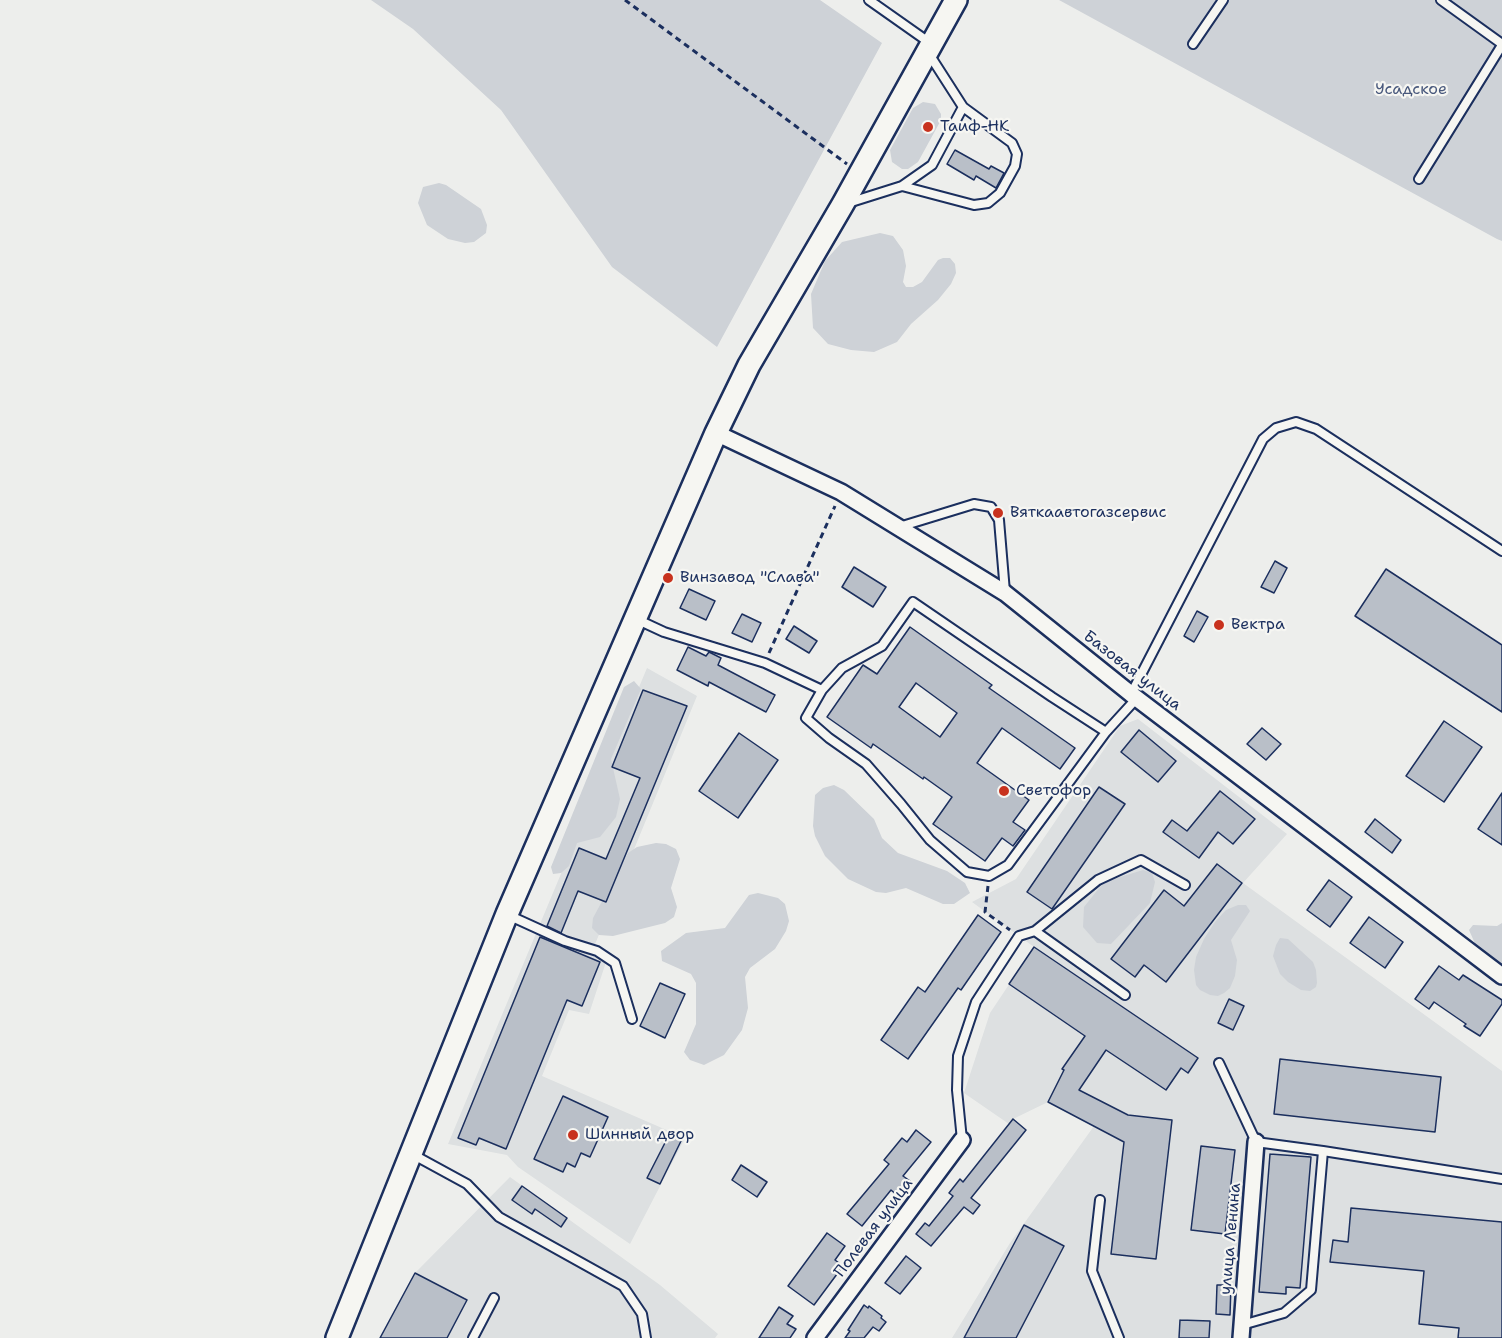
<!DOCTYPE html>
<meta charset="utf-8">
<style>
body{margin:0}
canvas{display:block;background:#edeeec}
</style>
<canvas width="1502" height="1338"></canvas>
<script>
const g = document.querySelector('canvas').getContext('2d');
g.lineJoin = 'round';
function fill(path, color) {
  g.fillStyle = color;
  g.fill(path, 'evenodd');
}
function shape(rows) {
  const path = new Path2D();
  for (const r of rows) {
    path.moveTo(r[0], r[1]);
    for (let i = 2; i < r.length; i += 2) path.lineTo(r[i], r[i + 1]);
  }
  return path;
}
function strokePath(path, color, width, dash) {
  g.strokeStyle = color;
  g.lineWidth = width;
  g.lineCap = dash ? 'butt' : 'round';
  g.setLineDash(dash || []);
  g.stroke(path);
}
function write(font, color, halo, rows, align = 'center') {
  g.font = font + ' "Shantell Sans",sans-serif';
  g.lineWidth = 4.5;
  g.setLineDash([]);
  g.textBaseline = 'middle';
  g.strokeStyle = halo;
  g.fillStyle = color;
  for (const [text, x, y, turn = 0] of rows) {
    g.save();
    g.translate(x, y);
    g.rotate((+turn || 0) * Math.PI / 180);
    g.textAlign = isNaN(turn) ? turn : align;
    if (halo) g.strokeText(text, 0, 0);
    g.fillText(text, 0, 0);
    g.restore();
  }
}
fill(shape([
 [647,668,697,696,591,954,606,962,589,1014,569,1010,542,1076,685,1138,630,1244,518,1167,507,1155,448,1144],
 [1138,719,1287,834,1243,883,1502,1071,1502,1338,952,1338,1010,1243,1094,1126,1048,1102,1013,1119,1009,1124,964,1093,990,1013,1034,947,972,902,1016,879,1120,726],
 [510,1177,660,1285,718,1334,715,1338,380,1338,415,1273]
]), '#dde0e1');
fill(shape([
 [371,0,820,0,882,43,717,347,612,267,501,110,413,29],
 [1059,0,1502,0,1502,241,1497,239],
 [923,102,935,104,941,114,941,120,918,162,908,169,902,169,892,162,890,150,913,108],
 [439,183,446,185,481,209,487,225,486,233,474,242,465,243,448,239,427,225,418,203,423,187],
 [880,233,893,236,903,250,906,266,903,282,906,287,913,287,922,282,938,260,943,258,950,258,955,264,956,273,951,284,938,300,911,324,897,342,874,352,851,350,828,344,813,328,811,294,825,261,842,242],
 [634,681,641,689,611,759,620,799,616,817,600,837,577,843,569,866,561,873,553,874,551,867,624,687],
 [834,785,844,790,874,819,882,838,898,853,947,871,965,883,970,893,954,904,943,904,906,888,886,893,876,892,848,879,825,856,815,836,813,826,815,795,823,788],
 [656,843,666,844,676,849,680,859,671,888,677,907,674,917,665,923,613,936,599,935,592,928,593,918,628,853,637,847],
 [1143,870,1152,873,1155,882,1150,903,1111,944,1097,943,1083,927,1084,907,1104,882],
 [758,893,778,898,785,904,789,921,786,931,775,949,750,968,745,977,748,1008,742,1030,724,1055,704,1065,690,1060,684,1052,696,1024,696,983,691,974,662,961,661,951,686,933,725,928,749,895],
 [1238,905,1246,905,1250,911,1231,940,1237,960,1235,976,1230,988,1224,993,1218,996,1210,995,1200,990,1196,985,1194,970,1196,957,1204,939,1215,922,1226,910],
 [1502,923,1502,969,1493,964,1477,948,1469,930,1473,925,1497,926],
 [1280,938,1288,939,1313,962,1316,970,1317,983,1316,987,1310,991,1301,990,1288,982,1280,974,1273,956,1276,945]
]), '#ced2d7');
const building = shape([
 [955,150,989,169,991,166,1004,173,996,188,976,176,974,180,947,164,955,150],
 [1275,561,1287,568,1274,593,1261,587,1275,561],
 [854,567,886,587,873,607,842,587,854,567],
 [1386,569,1502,645,1502,712,1355,616,1386,569],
 [689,589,715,601,706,620,680,608,689,589],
 [1197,611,1208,617,1194,642,1184,636,1197,611],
 [742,614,761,623,752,642,732,633,742,614],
 [794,626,817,641,809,653,786,639,794,626],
 [910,627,992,685,989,688,1075,748,1060,769,1002,728,977,763,1029,800,1013,822,1025,830,1013,846,1002,838,985,861,933,824,952,797,924,777,923,779,873,744,871,748,827,717,863,665,877,674,910,627],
 [916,683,957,713,940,737,899,707,916,683],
 [688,647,706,656,709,652,721,658,718,665,775,695,766,712,709,682,708,686,677,670,688,647],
 [643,690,687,706,606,902,578,891,561,933,547,926,579,848,606,859,640,778,612,767,643,690],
 [1444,721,1482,747,1444,802,1406,776,1444,721],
 [1262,728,1281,744,1266,760,1247,744,1262,728],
 [1139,730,1176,761,1158,782,1121,752,1139,730],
 [739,733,778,760,738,818,699,791,739,733],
 [1099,787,1125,804,1052,909,1027,892,1099,787],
 [1220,791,1255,819,1233,844,1218,832,1199,858,1163,832,1172,820,1187,831,1220,791],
 [1502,793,1502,845,1478,829,1502,793],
 [1375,819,1401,840,1392,853,1365,832,1375,819],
 [1217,864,1242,883,1166,982,1144,965,1135,977,1111,959,1164,890,1184,906,1217,864],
 [1329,880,1352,897,1330,927,1307,910,1329,880],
 [978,915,1001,932,961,990,958,988,908,1059,881,1040,918,987,925,992,978,915],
 [1369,917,1403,942,1385,968,1350,943,1369,917],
 [540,937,600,962,582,1006,567,1000,506,1149,479,1138,476,1145,458,1138,540,937],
 [1034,947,1198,1058,1188,1073,1181,1068,1166,1090,1106,1050,1079,1090,1128,1115,1172,1120,1156,1259,1111,1254,1124,1142,1048,1102,1064,1070,1062,1069,1085,1036,1009,984,1034,947],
 [1439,966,1459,980,1463,975,1502,1000,1502,1004,1480,1036,1464,1026,1466,1024,1434,1002,1429,1009,1415,999,1439,966],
 [660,983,685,994,665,1038,640,1026,660,983],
 [1229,999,1244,1006,1233,1030,1218,1023,1229,999],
 [1280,1059,1441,1077,1435,1132,1274,1114,1280,1059],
 [563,1096,608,1117,590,1157,581,1153,575,1167,567,1163,563,1172,534,1159,563,1096],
 [1013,1119,1026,1130,971,1198,980,1205,973,1214,964,1207,931,1246,916,1234,925,1223,929,1226,953,1196,949,1193,960,1179,963,1182,1013,1119],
 [916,1130,931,1142,903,1176,910,1181,898,1196,891,1190,862,1226,847,1214,889,1164,884,1160,902,1138,907,1142,916,1130],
 [670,1133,682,1139,660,1184,647,1178,670,1133],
 [1201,1146,1235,1150,1225,1234,1191,1230,1201,1146],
 [1270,1154,1311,1157,1300,1288,1286,1287,1286,1294,1259,1292,1270,1154],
 [741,1165,767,1182,757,1197,732,1180,741,1165],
 [522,1186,567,1218,561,1227,535,1209,532,1214,512,1200,522,1186],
 [1351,1208,1502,1222,1502,1338,1458,1338,1459,1328,1419,1324,1424,1271,1330,1262,1333,1240,1348,1242,1351,1208],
 [1024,1225,1064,1246,1016,1338,964,1338,1024,1225],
 [827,1233,845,1246,835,1260,843,1266,814,1305,788,1286,827,1233],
 [906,1256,921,1268,900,1294,885,1283,906,1256],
 [415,1273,467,1300,447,1338,380,1338,415,1273],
 [1217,1285,1231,1285,1230,1315,1216,1314,1217,1285],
 [864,1305,868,1308,869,1306,882,1316,881,1318,886,1322,879,1331,873,1327,864,1338,845,1338,850,1331,848,1330,864,1305],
 [779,1307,793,1316,787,1324,796,1329,790,1338,759,1338,779,1307],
 [1180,1320,1210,1321,1209,1338,1179,1338,1180,1320]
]);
fill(building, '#b9bfc8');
strokePath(building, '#1b2f5e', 1.5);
const service = shape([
 [869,0,930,43],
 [1441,0,1502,44],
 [1193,44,1223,0],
 [1419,179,1502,45],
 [902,186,974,205,988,203,1000,193,1015,166,1017,154,1012,143,963,107],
 [848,203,902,186,932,165,963,107,929,54],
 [899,527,974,504,991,507,999,520,1005,592],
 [913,602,1052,697,1106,732,1008,865,989,876,967,872,930,840,901,804,866,764,829,738,806,718,822,690,842,668,882,646,913,602],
 [636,619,664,632,765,663,822,690],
 [1131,694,1263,439,1276,428,1296,422,1316,429,1502,551],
 [1106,732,1137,698],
 [508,915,565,941,597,951,615,963,632,1019],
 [1035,931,1098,880,1141,860,1185,885],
 [1219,1063,1256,1142,1323,1151],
 [962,1140,957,1090,958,1056,976,1002,1019,936,1035,931,1125,995],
 [412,1154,467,1184,499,1217,623,1286,642,1314,646,1338],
 [1100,1200,1092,1271,1119,1338],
 [1242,1325,1284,1313,1311,1290,1323,1151,1502,1179],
 [473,1338,494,1298]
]);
const minor = shape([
 [716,433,841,492,1005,593,1131,694,1502,976],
 [815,1338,962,1140],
 [1241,1338,1256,1142]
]);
const secondary = shape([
 [337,1338,507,914,716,433,749,365,843,204,956,0]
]);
strokePath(service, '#1b2f5e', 12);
strokePath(minor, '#1b2f5e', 20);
strokePath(secondary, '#1b2f5e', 26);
strokePath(shape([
 [625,0,847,164],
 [769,653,835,506],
 [988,886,985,912,1010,930]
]), '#1b2f5e', 3, [6, 4.5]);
strokePath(service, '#f6f6f2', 8);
strokePath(minor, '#f6f6f2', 15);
strokePath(secondary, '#f6f6f2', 21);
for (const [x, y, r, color] of [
 [928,127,6,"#c8321e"],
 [998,513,6,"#c8321e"],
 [668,578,6,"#c8321e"],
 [1219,625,6,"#c8321e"],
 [1004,791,6,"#c8321e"],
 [573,1135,6,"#c8321e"]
]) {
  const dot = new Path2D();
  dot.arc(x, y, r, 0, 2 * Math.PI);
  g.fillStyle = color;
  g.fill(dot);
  strokePath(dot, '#f6f6f2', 2);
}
write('16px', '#48587c', '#f6f6f2', [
 ["Усадское",1411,90]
]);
write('16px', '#1b2f5e', '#f6f6f2', [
 ["Таиф-НК",940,127],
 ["Вяткаавтогазсервис",1010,513],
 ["Винзавод \"Слава\"",680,578],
 ["Вектра",1231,625],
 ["Светофор",1016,791],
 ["Шинный двор",585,1135]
], 'left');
write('16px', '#1b2f5e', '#f6f6f2', [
 ["Базовая улица",1132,671,38],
 ["Полевая улица",874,1228,-53],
 ["улица Ленина",1231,1239,-85]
]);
</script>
